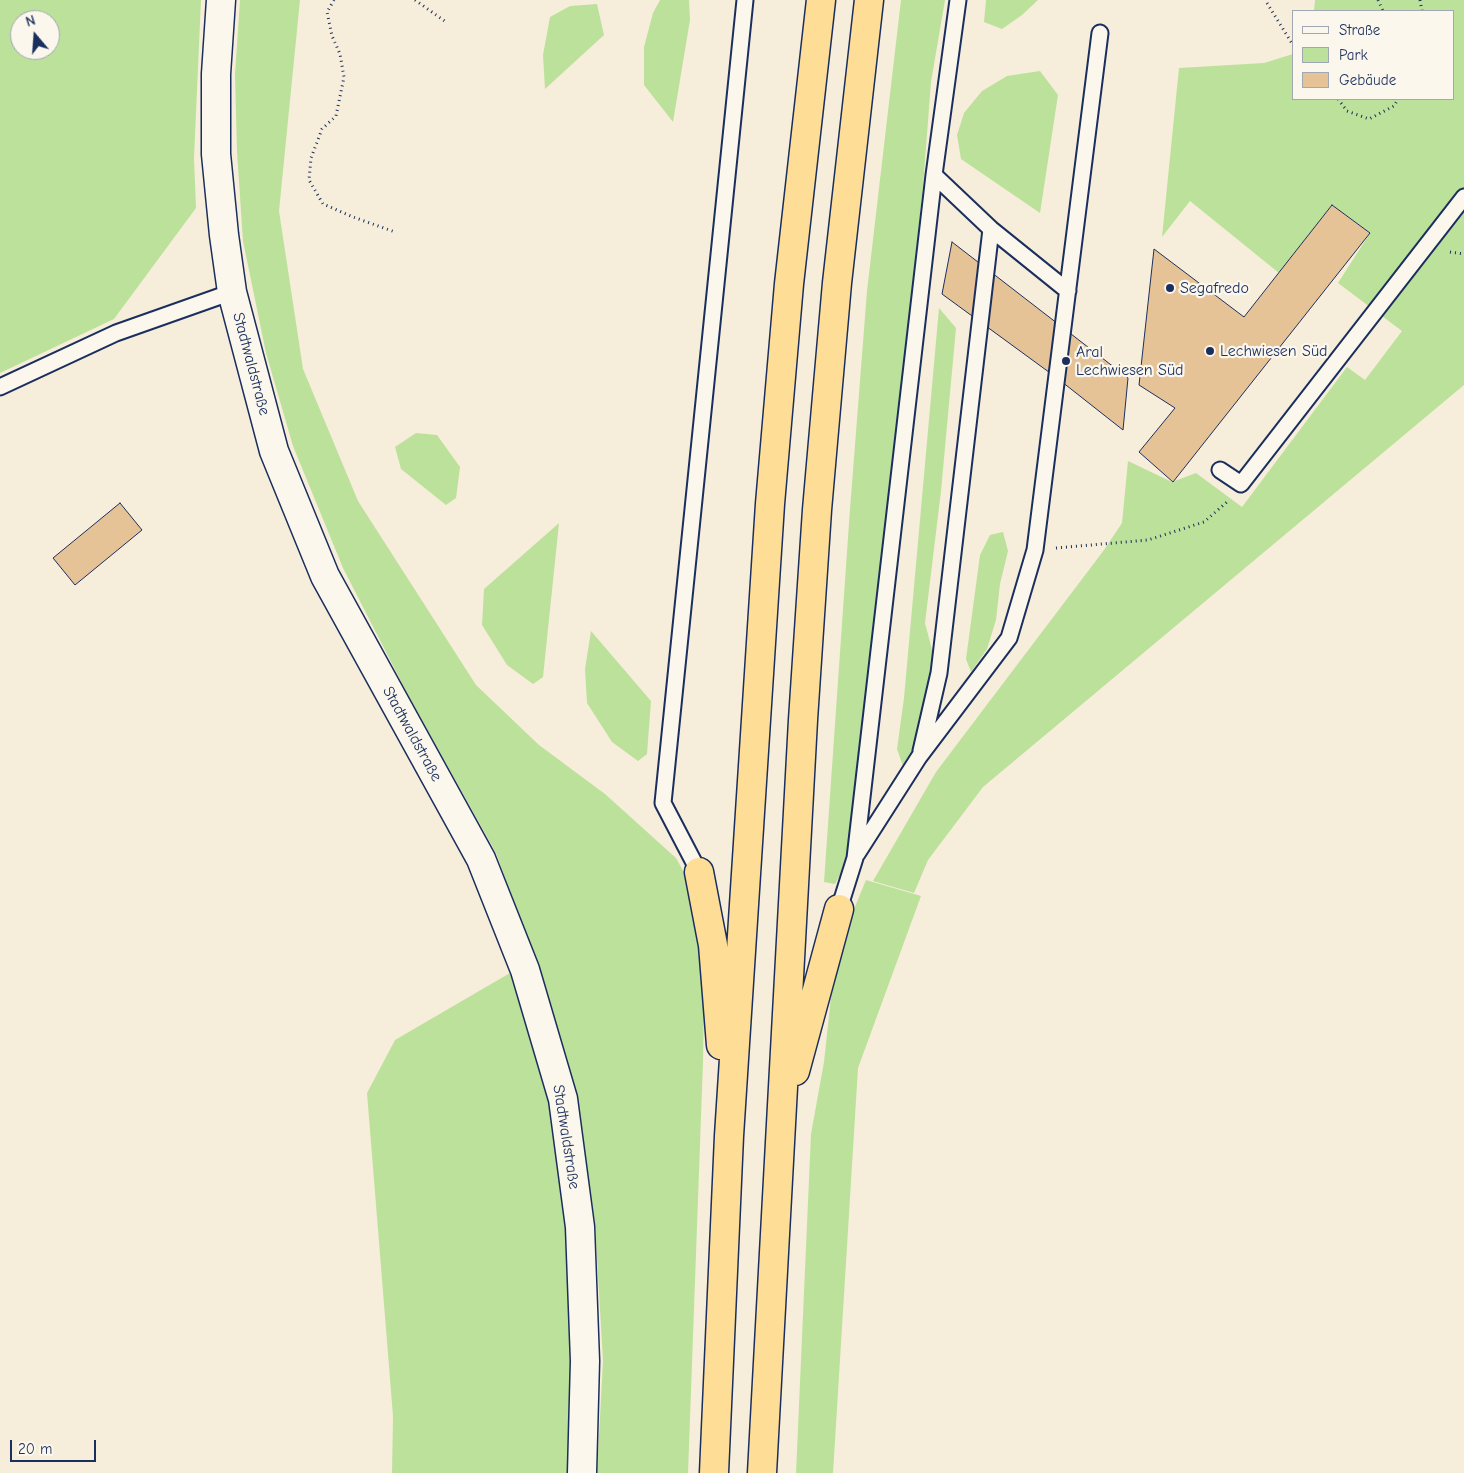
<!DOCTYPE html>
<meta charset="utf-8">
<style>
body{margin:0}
#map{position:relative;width:1464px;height:1473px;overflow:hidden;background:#f7eddb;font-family:"Comic Neue",sans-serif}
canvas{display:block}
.legend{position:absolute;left:1292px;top:10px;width:162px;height:90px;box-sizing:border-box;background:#fbf7ec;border:1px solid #a1a7b3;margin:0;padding:6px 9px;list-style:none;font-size:15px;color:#1b2f5e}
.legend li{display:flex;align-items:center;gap:10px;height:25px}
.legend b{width:25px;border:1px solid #a1a7b3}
.north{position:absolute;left:10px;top:10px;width:50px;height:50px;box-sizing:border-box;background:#fbf7ec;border:1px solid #a1a7b3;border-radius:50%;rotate:342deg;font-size:14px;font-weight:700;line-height:20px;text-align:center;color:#1b2f5e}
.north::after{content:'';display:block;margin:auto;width:18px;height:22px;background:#1b2f5e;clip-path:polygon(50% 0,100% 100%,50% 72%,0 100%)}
.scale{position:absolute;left:10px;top:1440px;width:86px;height:22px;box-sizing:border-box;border:2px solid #1b2f5e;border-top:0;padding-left:6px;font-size:15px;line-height:18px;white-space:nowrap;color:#1b2f5e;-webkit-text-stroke:4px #fbf7ec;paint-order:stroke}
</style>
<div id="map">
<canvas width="1464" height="1473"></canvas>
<ul class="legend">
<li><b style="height:6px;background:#fbf7ec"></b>Straße</li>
<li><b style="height:14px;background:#bce19b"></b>Park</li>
<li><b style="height:14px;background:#e5c396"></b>Gebäude</li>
</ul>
<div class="north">N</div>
<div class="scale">20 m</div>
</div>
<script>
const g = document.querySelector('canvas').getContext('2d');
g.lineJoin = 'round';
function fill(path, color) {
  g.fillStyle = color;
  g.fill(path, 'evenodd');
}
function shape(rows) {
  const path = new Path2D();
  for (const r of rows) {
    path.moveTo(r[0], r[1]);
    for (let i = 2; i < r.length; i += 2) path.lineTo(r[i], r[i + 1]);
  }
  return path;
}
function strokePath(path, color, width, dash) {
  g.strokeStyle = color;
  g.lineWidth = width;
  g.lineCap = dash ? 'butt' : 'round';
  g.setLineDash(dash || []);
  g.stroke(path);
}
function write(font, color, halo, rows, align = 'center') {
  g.font = font + ' "Comic Neue",sans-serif';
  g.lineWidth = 4.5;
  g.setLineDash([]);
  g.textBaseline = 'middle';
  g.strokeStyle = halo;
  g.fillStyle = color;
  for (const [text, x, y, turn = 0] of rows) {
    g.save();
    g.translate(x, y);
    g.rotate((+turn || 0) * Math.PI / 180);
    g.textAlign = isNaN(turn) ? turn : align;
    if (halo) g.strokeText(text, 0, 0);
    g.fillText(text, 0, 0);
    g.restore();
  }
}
fill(shape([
 [0,0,201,0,194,158,196,208,114,319,0,373],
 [20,20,50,20,50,50,20,50],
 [240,0,300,0,279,211,303,369,358,501,476,685,539,745,605,794,676,858,686,876,705,944,703,1062,688,1473,597,1473,603,1361,595,1223,577,1097,538,966,496,853,407,693,343,568,293,446,266,353,243,241,237,152,235,74],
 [660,0,689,0,690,20,673,122,644,85,644,47,653,13],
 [901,0,945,0,931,82,923,186,861,773,847,862,835,884,824,882,850,509,867,291],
 [986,0,1038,0,1022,15,1002,29,984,22],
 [1315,0,1464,0,1464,385,983,787,928,860,914,893,873,881,936,772,1104,550,1122,523,1128,461,1172,482,1196,473,1242,507,1347,367,1365,380,1402,331,1338,283,1370,233,1332,205,1279,273,1190,201,1162,237,1179,68,1264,63,1293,54,1293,99,1453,99,1453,11,1314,11],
 [597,4,604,35,545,89,543,55,550,17,570,6],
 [1040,71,1058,95,1040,213,961,159,957,135,964,113,982,91,1007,76],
 [939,308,956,328,941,491,925,623,935,661,921,736,903,766,897,749,904,698],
 [416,433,437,435,460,467,456,498,446,505,401,469,395,447],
 [559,523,543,677,533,684,507,665,482,625,484,589],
 [1003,532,1008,551,1000,584,996,620,987,649,971,672,966,659,980,555,990,535],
 [591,631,651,701,647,754,638,761,612,742,587,703,585,669],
 [866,880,921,896,858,1068,833,1473,796,1473,811,1134,824,1062,831,997,852,914],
 [510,973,549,1105,569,1236,574,1363,573,1473,392,1473,393,1416,367,1093,395,1040]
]), '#bce19b');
const building = shape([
 [1332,205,1370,233,1173,482,1139,452,1175,408,1139,385,1154,249,1244,317,1332,205],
 [952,242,1128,378,1123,430,1057,378,942,294,952,242],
 [120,503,142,530,75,585,53,558,120,503]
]);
fill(building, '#e5c396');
strokePath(building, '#1b2f5e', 1);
const lane = shape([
 [934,175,991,229,1068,291],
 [0,387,116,333,232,292],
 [1220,470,1241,484,1464,197],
 [921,751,939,673,991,229],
 [857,854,919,757,1009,638,1035,550,1100,33],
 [699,872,663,803,745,0],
 [839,909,855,858,934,175,958,0]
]);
const street = shape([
 [221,0,216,74,216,154,224,235,232,292,274,451,325,576,481,859,525,970,563,1099,580,1227,585,1361,582,1473]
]);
const highway = shape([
 [699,872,713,945,721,1045],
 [795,1071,839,909],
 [714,1473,729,1136,770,504,789,284,821,0],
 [762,1473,803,720,817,510,837,283,869,0]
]);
strokePath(lane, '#1b2f5e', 19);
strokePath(street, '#1b2f5e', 31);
strokePath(highway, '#1b2f5e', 31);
strokePath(shape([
 [334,0,327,12,332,36,340,54,344,77,336,116,322,129,311,158,309,180,323,204,353,217,395,232],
 [415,0,446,22],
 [1378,0,1383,11],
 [1420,0,1422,11],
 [1267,3,1293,45],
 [1338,99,1347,111,1369,119,1394,106,1398,99],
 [1450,252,1464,254],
 [1056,548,1148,540,1204,522,1227,502]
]), '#1b2f5e', 3, [1, 4]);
strokePath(lane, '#fbf7ec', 15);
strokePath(street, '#fbf7ec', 28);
strokePath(highway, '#fedd96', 28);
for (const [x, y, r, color] of [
 [1170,288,5,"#1b2f5e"],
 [1210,351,5,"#1b2f5e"],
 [1066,361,5,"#1b2f5e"]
]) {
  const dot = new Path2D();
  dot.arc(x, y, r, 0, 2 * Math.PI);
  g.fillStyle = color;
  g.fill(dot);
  strokePath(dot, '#fbf7ec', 2);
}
write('16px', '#1b2f5e', '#fbf7ec', [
 ["Segafredo",1180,288],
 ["Lechwiesen Süd",1220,351],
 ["Aral",1076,352],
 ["Lechwiesen Süd",1076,370]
], 'left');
write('16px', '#1b2f5e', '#fbf7ec', [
 ["Stadtwaldstraße",251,364,75],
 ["Stadtwaldstraße",412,734,61],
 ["Stadtwaldstraße",566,1137,81]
]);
</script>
